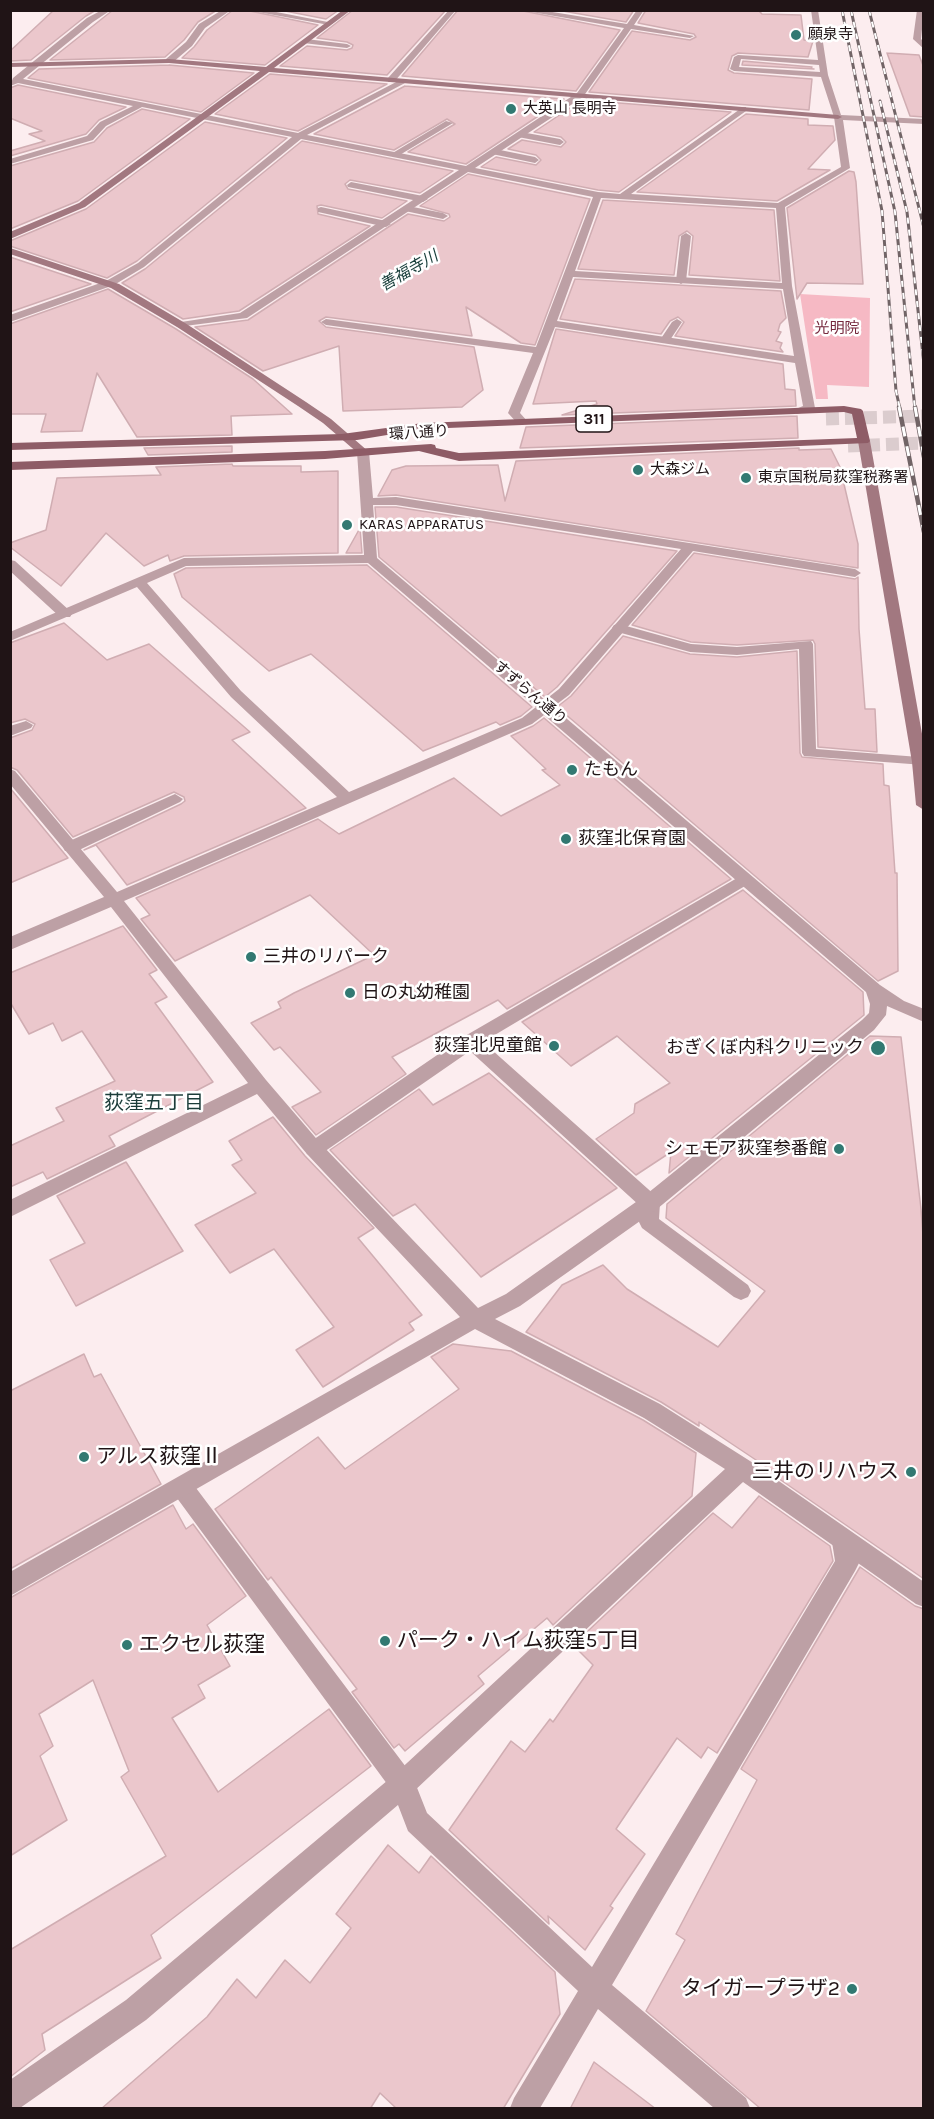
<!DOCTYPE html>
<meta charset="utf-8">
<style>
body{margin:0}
#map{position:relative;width:934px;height:2119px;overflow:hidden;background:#fcedef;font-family:Karla,sans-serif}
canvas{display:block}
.frame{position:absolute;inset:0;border:12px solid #201416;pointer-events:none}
</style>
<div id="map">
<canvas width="934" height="2119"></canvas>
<div class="frame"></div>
</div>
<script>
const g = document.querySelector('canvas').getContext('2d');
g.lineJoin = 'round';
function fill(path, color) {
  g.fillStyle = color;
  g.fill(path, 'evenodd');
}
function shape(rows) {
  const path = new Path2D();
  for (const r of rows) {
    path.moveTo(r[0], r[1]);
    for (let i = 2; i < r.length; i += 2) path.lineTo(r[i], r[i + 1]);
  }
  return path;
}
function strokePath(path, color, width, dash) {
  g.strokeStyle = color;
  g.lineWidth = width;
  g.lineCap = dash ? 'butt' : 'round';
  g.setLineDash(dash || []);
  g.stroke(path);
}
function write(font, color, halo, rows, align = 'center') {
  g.font = font + ' Karla,"Noto Sans JP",sans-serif';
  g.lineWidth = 5;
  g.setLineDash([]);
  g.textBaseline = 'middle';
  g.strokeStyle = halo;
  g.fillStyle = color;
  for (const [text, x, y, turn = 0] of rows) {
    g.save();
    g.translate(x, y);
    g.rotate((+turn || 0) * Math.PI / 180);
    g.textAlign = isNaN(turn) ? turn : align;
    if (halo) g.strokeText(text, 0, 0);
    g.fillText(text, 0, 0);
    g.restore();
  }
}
fill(shape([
 [800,294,870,298,869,387,827,385,828,399,816,399]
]), '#f6b9c4');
const building = shape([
 [54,10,96,10,86,16,31,60,10,61,10,51,54,10],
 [113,10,217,10,198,22,184,40,165,57,50,60,113,10],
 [233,10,245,10,318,25,265,65,182,58,194,47,207,30,233,10],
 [280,10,339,10,326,19,280,10],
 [353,10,446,10,387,75,280,66,307,46,347,50,352,48,353,45,347,42,317,38,353,10],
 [458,10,518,10,620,30,576,91,402,76,458,10],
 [557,10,634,10,626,22,557,10],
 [646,10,736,10,759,11,762,14,801,15,804,40,813,41,808,57,738,53,732,56,728,70,734,73,812,79,809,110,589,92,632,31,690,40,696,37,694,34,638,23,646,10],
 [887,53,919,55,924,68,924,117,910,116,887,53],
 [743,61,812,67,811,69,814,69,742,65,743,61],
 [169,65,254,73,201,112,28,78,39,69,169,65],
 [270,74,387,84,298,131,215,114,270,74],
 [18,85,126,107,99,120,86,134,10,156,10,151,45,141,29,134,42,131,10,118,10,88,18,85],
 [405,86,564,99,466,164,408,152,455,124,447,119,394,150,314,134,405,86],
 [582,100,731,112,619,192,598,190,481,167,496,157,536,165,541,160,536,155,508,149,522,140,561,147,566,142,561,137,534,132,582,100],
 [142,109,190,119,78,201,10,229,10,166,94,142,107,128,142,109],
 [746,114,808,119,808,125,833,126,835,140,808,169,830,170,777,201,637,192,746,114],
 [205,122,287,138,137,261,107,278,10,246,10,241,86,209,205,122],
 [302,141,453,171,420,193,350,180,345,184,348,189,407,201,382,218,321,205,317,206,318,214,370,226,239,311,183,319,122,283,145,269,302,141],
 [849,171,854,172,856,182,863,284,807,283,797,299,787,208,849,171],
 [468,174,590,199,535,345,521,343,466,307,472,336,326,317,319,321,326,327,474,347,483,390,462,407,343,411,339,346,263,371,195,327,248,320,408,214,444,221,450,217,449,214,420,206,468,174],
 [603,200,774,210,780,281,689,275,693,236,687,231,679,236,674,275,578,269,603,200],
 [10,257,91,284,10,312,10,257],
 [575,279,781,291,786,318,780,324,778,331,781,332,776,341,782,343,780,348,783,352,675,336,684,322,678,317,670,321,661,334,560,319,575,279],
 [108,289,176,329,253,379,292,414,231,416,232,435,137,437,97,373,82,431,41,432,46,414,10,414,10,324,108,289],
 [556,329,783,364,785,389,795,390,796,406,562,415,597,404,596,401,533,404,556,329],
 [797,416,798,438,520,448,526,427,797,416],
 [232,446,232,452,148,455,144,448,232,446],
 [799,448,799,450,831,449,840,467,858,544,858,568,396,495,378,496,392,470,406,466,498,465,505,501,516,461,799,448],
 [232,464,233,466,301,466,301,472,338,471,338,553,184,556,170,561,168,555,144,566,106,533,61,586,10,547,10,543,46,530,57,478,161,475,156,467,232,464],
 [375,507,396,507,677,551,557,687,545,697,379,557,375,507],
 [360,528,362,553,346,553,360,528],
 [694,553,855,579,858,577,859,629,865,709,875,709,877,752,818,747,815,644,813,640,737,645,691,642,632,625,694,553],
 [367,565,532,707,521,716,500,725,496,722,423,751,311,654,269,671,182,597,174,574,186,568,367,565],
 [64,623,107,660,149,644,250,732,232,740,306,808,127,885,96,845,84,850,181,804,185,801,184,797,174,792,73,837,17,770,10,767,10,738,32,730,35,724,25,719,10,723,10,643,64,623],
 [623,636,690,654,737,657,797,651,800,753,802,757,883,764,884,785,889,786,895,873,897,873,898,971,878,981,557,707,571,696,623,636],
 [544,718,731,879,507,1009,498,1000,392,1057,406,1074,316,1135,292,1107,321,1092,280,1047,274,1050,251,1023,281,1008,278,1002,294,993,374,955,310,895,175,961,141,919,150,915,136,898,318,819,339,834,454,778,501,816,560,785,542,770,546,769,511,736,533,726,544,718],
 [10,788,68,858,10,883,10,788],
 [743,890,863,992,864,1015,669,1173,671,1152,636,1175,596,1139,634,1113,635,1104,670,1083,617,1036,571,1066,522,1022,743,890],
 [123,926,157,970,149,974,167,997,155,1003,213,1082,109,1136,115,1146,47,1179,43,1172,10,1187,10,1146,64,1121,56,1108,115,1081,82,1031,62,1041,53,1023,29,1034,10,1002,10,973,123,926],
 [870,1036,901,1037,921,1209,924,1248,924,1579,775,1476,777,1474,699,1422,699,1426,661,1402,526,1332,562,1285,603,1265,627,1289,718,1347,765,1291,666,1218,667,1204,870,1036],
 [489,1073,617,1188,481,1277,415,1204,393,1216,330,1150,419,1089,433,1105,489,1073],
 [273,1117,305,1156,374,1228,358,1238,422,1315,409,1323,414,1330,323,1387,296,1350,334,1327,274,1249,230,1273,195,1225,256,1193,232,1165,242,1160,229,1141,273,1117],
 [126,1162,183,1251,76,1306,50,1260,85,1243,57,1196,126,1162],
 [453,1344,511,1351,643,1420,696,1453,692,1496,553,1625,547,1618,478,1676,484,1684,405,1751,399,1744,394,1748,352,1692,357,1689,271,1577,268,1580,215,1509,318,1437,345,1469,459,1389,431,1357,453,1344],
 [84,1354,94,1377,101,1374,161,1484,10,1569,10,1391,84,1354],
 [759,1496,830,1546,833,1561,717,1753,708,1747,701,1758,677,1738,616,1829,645,1854,610,1906,613,1908,585,1950,548,1916,549,1924,449,1830,511,1741,525,1752,550,1719,553,1722,593,1665,576,1648,589,1630,713,1513,732,1528,759,1496],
 [173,1505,186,1529,193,1524,246,1596,207,1625,230,1666,198,1685,205,1698,172,1718,218,1792,329,1709,371,1766,151,1935,161,1958,42,2034,45,2050,10,2077,10,1950,166,1856,121,1777,129,1771,93,1680,39,1714,53,1746,40,1756,67,1820,10,1856,10,1598,173,1505],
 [860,1567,915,1606,924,1609,924,2109,761,2109,646,2011,685,1940,676,1934,757,1780,741,1769,860,1567],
 [388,1845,419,1873,431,1856,555,1972,560,2014,503,2109,397,2109,380,2093,370,2109,101,2109,207,2017,237,1979,256,1998,285,1960,310,1983,351,1928,336,1914,388,1845],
 [594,2062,656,2109,570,2109,594,2062]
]);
fill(building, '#ebc7cc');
strokePath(building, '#d0adb2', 1.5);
strokePath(shape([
 [848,446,924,443]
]), '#dbccce', 13, [13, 6]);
strokePath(shape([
 [826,419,924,416]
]), '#dbccce', 13, [13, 6]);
fill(shape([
 [306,39,347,44,351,46,347,48,303,43,306,39],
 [446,121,453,123,398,156,391,154,446,121],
 [521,132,560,139,564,142,560,145,518,137,517,135,521,132],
 [495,149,535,157,539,160,535,163,492,154,492,150,495,149],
 [351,182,423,196,428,199,423,202,348,187,347,185,351,182],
 [408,206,443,213,448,216,443,219,405,211,405,207,408,206],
 [321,207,386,221,391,224,386,227,318,212,318,208,321,207],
 [686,233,691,236,686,281,681,284,676,281,681,236,686,233],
 [677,319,682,322,670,340,661,342,660,340,672,322,677,319],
 [10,560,15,561,70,611,72,614,70,617,60,617,10,571,10,560],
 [619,624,691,644,737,647,811,641,813,644,816,749,919,757,924,759,924,765,804,756,802,753,799,649,737,655,690,652,614,631,612,628,614,625,619,624],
 [26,721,33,725,31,728,10,736,10,726,26,721],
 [175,794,183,799,180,802,77,851,65,851,63,847,65,843,175,794],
 [744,874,750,875,752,879,750,883,483,1042,657,1197,660,1203,659,1219,748,1285,751,1291,748,1297,741,1300,734,1297,642,1228,639,1222,640,1206,470,1051,321,1154,314,1156,307,1154,305,1149,307,1144,465,1036,744,874],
 [182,1477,190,1480,412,1775,427,1813,592,1967,835,1561,832,1542,836,1534,844,1531,852,1534,859,1563,855,1571,612,1985,746,2098,750,2108,714,2108,598,2009,540,2108,510,2108,514,2098,578,1991,408,1831,393,1792,174,1494,171,1487,174,1480,182,1477]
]), '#bda0a5');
fill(shape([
 [102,10,111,10,93,22,23,79,298,133,402,79,405,79,405,83,307,135,466,166,577,93,624,28,520,10,540,10,627,24,637,10,644,10,634,25,694,36,690,38,631,29,583,97,475,168,598,192,620,194,743,107,746,107,746,111,631,194,778,203,841,167,834,117,821,77,734,71,730,69,734,57,738,55,818,60,811,10,818,10,828,75,841,115,924,119,924,124,843,120,850,168,785,207,792,286,815,408,813,410,797,414,791,411,803,406,795,363,555,327,520,413,528,422,522,425,518,424,508,413,533,353,326,325,321,322,326,319,536,347,593,197,468,172,247,318,177,327,177,323,181,322,240,313,459,170,301,139,144,267,114,285,10,322,10,315,106,281,138,263,292,137,142,107,106,126,93,140,10,164,10,159,87,136,100,122,133,106,18,83,10,86,13,78,87,18,102,10],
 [741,59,819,65,820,72,739,67,741,59],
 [601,198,776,208,782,283,575,271,601,198],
 [573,277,783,289,794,356,557,321,573,277],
 [222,10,231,10,205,28,192,46,172,63,166,63,166,59,186,42,199,24,222,10],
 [247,10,266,10,333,23,329,25,247,10],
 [449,10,456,10,394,82,388,82,388,78,449,10],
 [917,10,924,10,921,39,924,42,924,49,913,39,917,10],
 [363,448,369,452,373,498,396,497,855,569,861,573,855,577,693,551,569,695,553,707,880,985,904,1001,924,1009,924,1022,887,1006,886,1015,874,1030,657,1209,520,1306,495,1319,660,1404,750,1461,924,1582,924,1607,916,1604,743,1482,412,1793,146,2020,20,2108,10,2108,10,2080,126,2000,394,1775,725,1469,644,1418,475,1329,10,1596,10,1572,460,1317,307,1154,257,1094,10,1217,10,1200,248,1083,111,907,10,950,10,937,104,897,10,784,10,769,15,771,117,892,337,797,231,697,137,587,10,641,10,632,184,558,364,555,357,452,363,448],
 [373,505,396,505,681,549,559,689,545,700,377,558,373,505],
 [368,563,536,707,522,718,349,792,241,691,147,583,186,566,368,563],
 [544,715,866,992,870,1004,869,1013,862,1020,643,1197,506,1294,478,1308,321,1144,266,1080,124,901,532,724,544,715]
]), '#bda0a5');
fill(shape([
 [343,10,351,10,274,68,838,115,842,117,838,119,269,72,85,207,10,239,10,232,79,203,260,71,169,63,10,67,10,63,169,59,266,67,343,10],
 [10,248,119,284,185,323,306,402,331,419,369,452,367,454,359,454,323,423,298,406,177,327,111,288,10,254,10,248],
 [864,438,870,441,924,745,924,810,916,805,912,762,858,441,864,438]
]), '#a27880');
fill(shape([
 [844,406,861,409,863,411,870,441,868,443,459,461,419,451,325,459,10,470,10,462,325,451,431,444,435,445,436,448,459,453,857,438,852,414,844,412,423,429,357,440,10,450,10,443,342,434,423,423,844,406]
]), '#8e5c66');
const railFar1 = shape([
 [842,10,882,211,896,391,900,409],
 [851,10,895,212,915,409],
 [869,10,924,228],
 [880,101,907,212,924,364]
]);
const rail = shape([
 [899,407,924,532],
 [915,407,924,457]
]);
strokePath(railFar1, '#716466', 3);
strokePath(rail, '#716466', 4.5);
strokePath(railFar1, '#fff', 2, [6]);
strokePath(rail, '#fff', 3, [10]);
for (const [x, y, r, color] of [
 [796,35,6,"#327972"],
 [511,109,6,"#327972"],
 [638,470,6,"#327972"],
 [746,478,6,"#327972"],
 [347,525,6,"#327972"],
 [572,770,6,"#327972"],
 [566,839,6,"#327972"],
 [251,957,6,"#327972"],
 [350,993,6,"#327972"],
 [554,1046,6,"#327972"],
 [878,1048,8,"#327972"],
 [839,1149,6,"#327972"],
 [84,1457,6,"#327972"],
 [911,1472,6,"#327972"],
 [385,1641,6,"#327972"],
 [127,1645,6,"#327972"],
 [852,1989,6,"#327972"]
]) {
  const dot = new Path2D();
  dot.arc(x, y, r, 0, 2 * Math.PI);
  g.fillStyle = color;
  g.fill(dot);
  strokePath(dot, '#fff', 2);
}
write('15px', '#201416', '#fff', [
 ["願泉寺",808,35],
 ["大英山 長明寺",523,109],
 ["大森ジム",650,470],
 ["東京国税局荻窪税務署",758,478],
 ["KARAS APPARATUS",359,525]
], 'left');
write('15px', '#75283d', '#fff', [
 ["光明院",837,329]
]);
write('15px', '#201416', '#fff', [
 ["環八通り",419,433,-4],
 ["すずらん通り",530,693,40]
]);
write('italic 16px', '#183e3a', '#fff', [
 ["善福寺川",409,271,-30]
]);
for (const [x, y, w] of [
 [594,419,36]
]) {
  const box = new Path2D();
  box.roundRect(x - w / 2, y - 13, w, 26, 4.5);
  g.fillStyle = '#fff';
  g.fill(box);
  strokePath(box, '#201416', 1.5);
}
write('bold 16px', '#201416', null, [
 ["311",594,419]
]);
write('18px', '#201416', '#fff', [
 ["たもん",584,770],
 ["荻窪北保育園",578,839],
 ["三井のリパーク",263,957],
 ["日の丸幼稚園",362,993],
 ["荻窪北児童館",542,1046,"right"],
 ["おぎくぼ内科クリニック",864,1048,"right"],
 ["シェモア荻窪参番館",827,1149,"right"]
], 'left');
write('20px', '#1b3c39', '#fff', [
 ["荻窪五丁目",154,1103]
]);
write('21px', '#201416', '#fff', [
 ["アルス荻窪Ⅱ",96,1457],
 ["三井のリハウス",899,1472,"right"],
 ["パーク・ハイム荻窪5丁目",397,1641],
 ["エクセル荻窪",139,1645],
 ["タイガープラザ2",840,1989,"right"]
], 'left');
</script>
